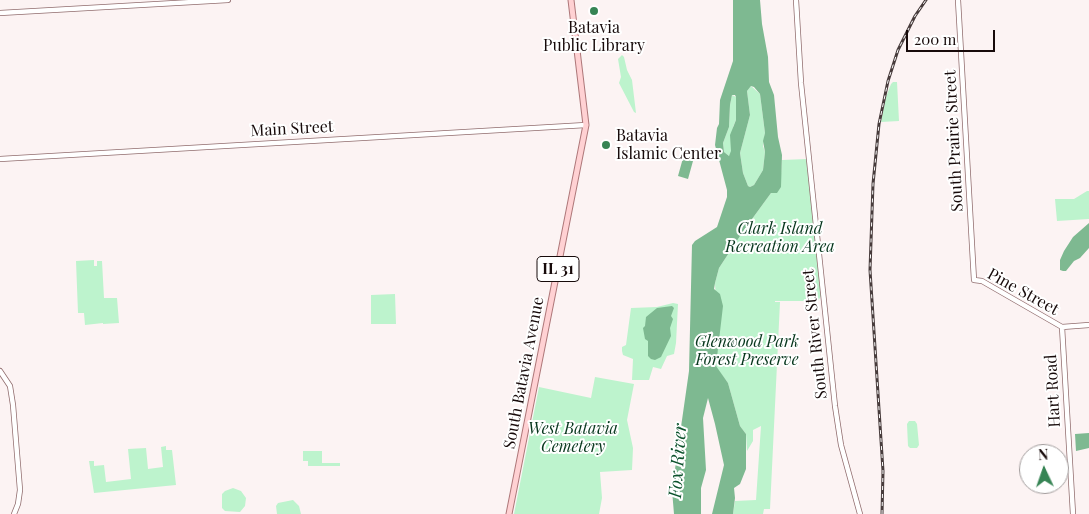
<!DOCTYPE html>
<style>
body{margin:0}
#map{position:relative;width:1089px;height:514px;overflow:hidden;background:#fcf3f3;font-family:"Playfair Display",serif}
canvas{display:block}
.north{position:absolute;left:1019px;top:444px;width:50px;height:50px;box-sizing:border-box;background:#fff;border:1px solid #a29d9d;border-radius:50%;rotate:357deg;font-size:14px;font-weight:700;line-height:20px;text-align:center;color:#170a0a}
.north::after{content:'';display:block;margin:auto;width:18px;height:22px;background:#368454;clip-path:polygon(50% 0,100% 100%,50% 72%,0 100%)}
.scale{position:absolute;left:906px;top:30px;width:89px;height:22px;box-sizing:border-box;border:2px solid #170a0a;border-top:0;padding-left:6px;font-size:15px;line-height:18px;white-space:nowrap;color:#170a0a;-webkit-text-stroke:4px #fff;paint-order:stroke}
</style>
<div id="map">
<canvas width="1089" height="514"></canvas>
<div class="north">N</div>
<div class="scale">200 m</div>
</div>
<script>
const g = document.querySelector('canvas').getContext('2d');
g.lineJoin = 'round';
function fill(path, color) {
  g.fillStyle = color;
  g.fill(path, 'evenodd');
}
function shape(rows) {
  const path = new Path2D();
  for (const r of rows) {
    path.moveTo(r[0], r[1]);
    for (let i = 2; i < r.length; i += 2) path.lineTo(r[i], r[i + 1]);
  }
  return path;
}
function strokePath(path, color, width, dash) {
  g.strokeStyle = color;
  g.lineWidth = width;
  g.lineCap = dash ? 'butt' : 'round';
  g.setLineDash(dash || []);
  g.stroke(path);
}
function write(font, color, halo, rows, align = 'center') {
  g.font = font + ' "Playfair Display",serif';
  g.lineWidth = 4;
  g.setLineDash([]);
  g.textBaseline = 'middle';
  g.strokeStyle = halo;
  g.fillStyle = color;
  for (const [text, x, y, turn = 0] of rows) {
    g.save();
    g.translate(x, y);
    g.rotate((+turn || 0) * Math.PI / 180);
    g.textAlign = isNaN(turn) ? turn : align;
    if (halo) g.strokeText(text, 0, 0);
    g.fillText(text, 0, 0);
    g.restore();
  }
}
fill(shape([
 [622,55,624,57,627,70,632,80,636,113,634,112,619,83,621,77,618,59],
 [893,82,897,82,899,121,881,122,886,97,891,84],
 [751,86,760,94,765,133,763,146,765,152,763,170,754,185,750,187,748,186,743,173,740,153,750,115,747,91],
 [732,95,736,97,736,120,733,127,731,153,729,156,724,152,723,143,729,127,730,105],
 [807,159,821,296,818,301,775,301,775,302,780,302,770,509,764,509,763,514,733,514,735,501,756,500,761,426,753,430,753,441,747,451,746,434,740,426,728,383,715,366,718,346,715,283,719,268,744,230,771,193,780,188,782,160],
 [1087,191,1089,191,1089,219,1057,221,1055,199,1074,199],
 [94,260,94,266,97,266,97,261,102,261,104,298,117,298,119,323,103,324,103,323,85,325,84,313,78,313,76,261],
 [395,294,396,324,371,324,371,295],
 [673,303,678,304,676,343,674,354,667,356,661,369,653,367,649,380,632,380,633,359,623,355,622,351,622,347,626,345,631,308,657,307],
 [595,377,634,384,627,420,633,448,632,470,600,472,602,498,599,514,514,514,539,387,591,398],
 [909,421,915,421,917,424,919,445,917,448,910,448,908,446,907,424],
 [166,446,166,450,172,450,176,485,94,493,89,461,94,461,94,466,104,465,106,482,131,479,128,449,146,448,148,469,163,467,161,447],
 [303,451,322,451,322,463,340,463,340,466,308,466,308,461,303,461],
 [233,488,241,491,246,498,245,506,240,512,225,511,222,508,222,494,225,491],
 [293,500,299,506,301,514,277,514,276,506,278,503]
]), '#bdf3cd');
fill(shape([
 [733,0,760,0,762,24,768,57,769,82,774,95,778,137,782,155,781,187,777,193,771,193,744,230,719,268,715,283,714,289,720,294,723,306,716,366,728,383,740,426,746,434,746,469,740,484,734,488,735,498,733,514,712,514,724,465,715,424,708,398,703,418,706,470,701,488,701,514,674,514,672,490,689,371,692,245,695,241,717,227,727,197,727,190,715,145,717,128,719,124,720,100,733,61],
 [751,86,754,87,760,94,765,133,763,141,765,152,763,170,754,185,750,187,748,186,743,173,740,153,750,115,747,91],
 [732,95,735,95,736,97,736,120,730,135,731,151,729,156,724,152,723,143,729,127,730,105],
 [683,158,693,161,688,179,678,176],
 [1089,223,1089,248,1080,258,1074,261,1066,271,1063,271,1060,270,1060,260,1064,251,1073,237],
 [672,306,674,308,671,316,673,319,670,328,671,336,661,357,655,360,651,359,648,356,648,341,645,339,643,328,645,326,646,317,657,308],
 [1089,433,1089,448,1076,451,1075,434]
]), '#7eb991');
const secondary = shape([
 [796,0,801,83,835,406,841,445,860,514],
 [958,0,974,280,982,281,1062,327,1089,325],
 [0,13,228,0],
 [0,159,586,125],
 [1062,327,1073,514],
 [0,371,10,386,13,405,20,490,18,504,14,514]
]);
const primary = shape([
 [509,514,586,125,571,0]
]);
strokePath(secondary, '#906c6d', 6);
strokePath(primary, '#ae7779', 7);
strokePath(secondary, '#fff', 4.5);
strokePath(primary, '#ffd1d3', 5);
const rail = shape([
 [882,514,883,471,870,270,873,184,879,124,888,81,898,50,915,16,926,0]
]);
strokePath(rail, '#473b3b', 3);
strokePath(rail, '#fff', 1, [4]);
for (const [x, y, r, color] of [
 [594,11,5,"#368454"],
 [606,145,5,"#368454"]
]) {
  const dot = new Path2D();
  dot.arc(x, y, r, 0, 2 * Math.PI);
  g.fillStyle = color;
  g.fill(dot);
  strokePath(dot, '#fff', 2);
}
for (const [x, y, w] of [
 [558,269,42]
]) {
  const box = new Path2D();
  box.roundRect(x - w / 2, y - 12.5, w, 25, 4);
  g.fillStyle = '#fff';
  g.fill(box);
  strokePath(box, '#170a0a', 1);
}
write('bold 15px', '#170a0a', null, [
 ["IL 31",558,269]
]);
write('16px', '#170a0a', '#fff', [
 ["Batavia",594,28],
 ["Public Library",594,46],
 ["Batavia",616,136,"left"],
 ["Islamic Center",616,154,"left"]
]);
write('16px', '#170a0a', '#fff', [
 ["Main Street",292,129,-3],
 ["South Prairie Street",954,141,-93],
 ["Pine Street",1023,292,29],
 ["South River Street",815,334,-96],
 ["South Batavia Avenue",524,373,-79],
 ["Hart Road",1053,391,-93]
]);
write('italic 16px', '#06361c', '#fff', [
 ["Clark Island",780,229],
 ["Recreation Area",780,247],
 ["Glenwood Park",747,342],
 ["Forest Preserve",747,360],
 ["West Batavia",573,429],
 ["Cemetery",573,447]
]);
write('italic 18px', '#0c522c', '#fff', [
 ["Fox River",678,461,-86]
]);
</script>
